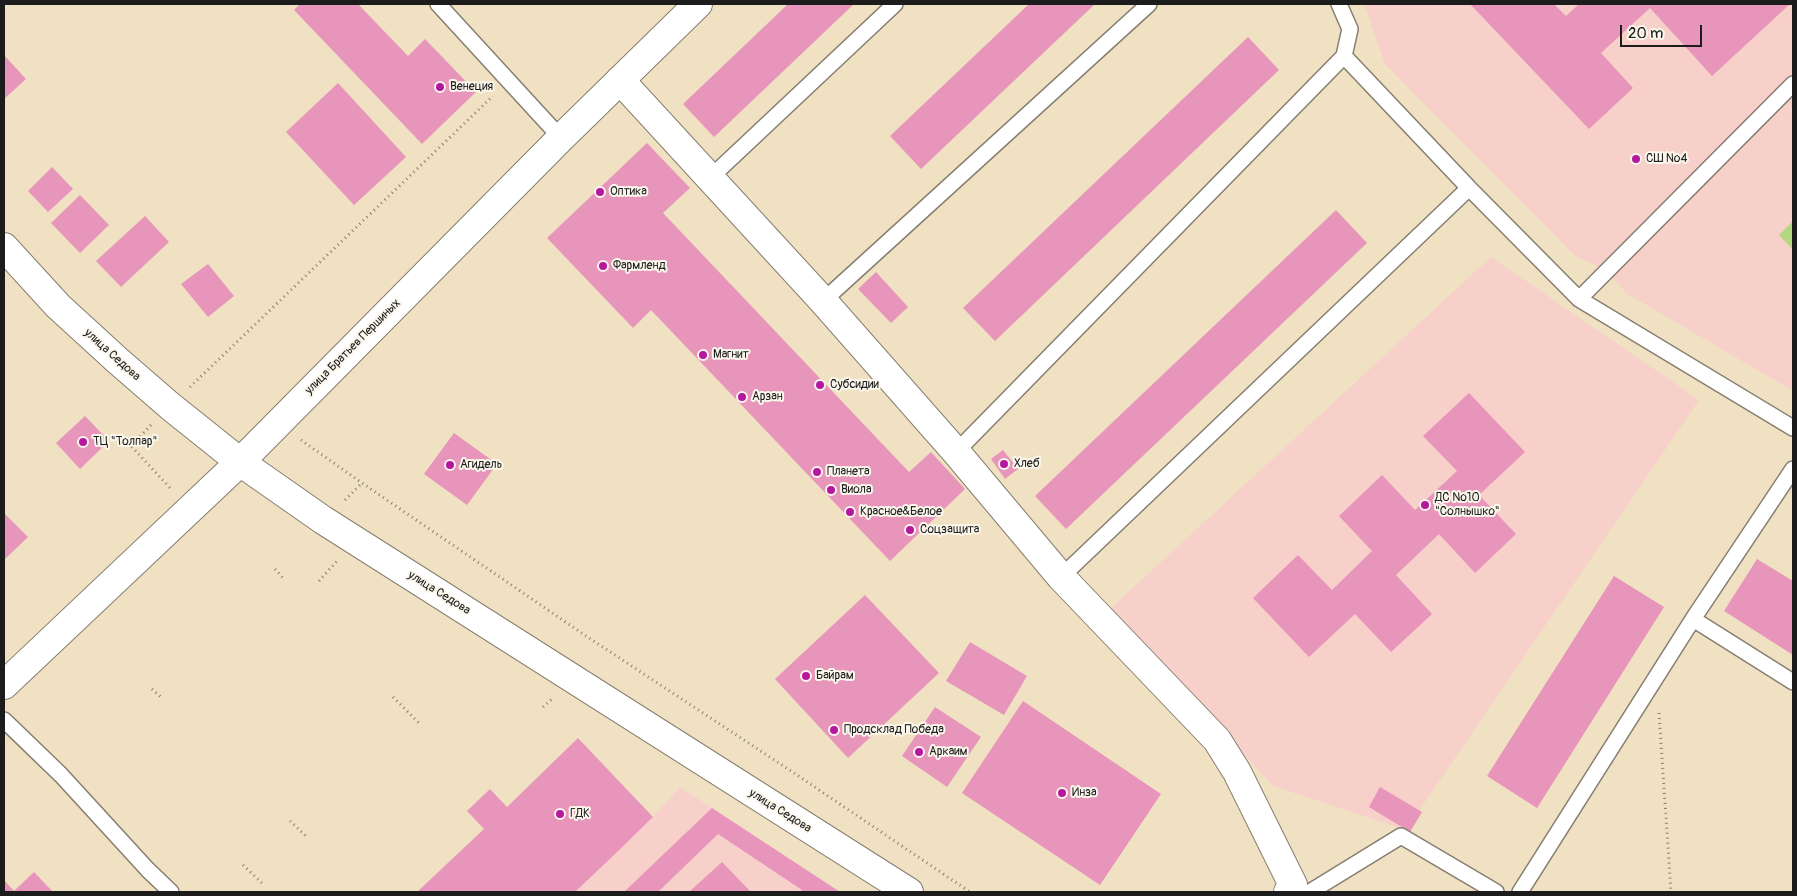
<!DOCTYPE html>
<meta charset="utf-8">
<style>
body{margin:0}
#map{position:relative;width:1797px;height:896px;overflow:hidden;background:#f0e1c3;font-family:Pangolin,sans-serif}
canvas{display:block}
.frame{position:absolute;inset:0;border:5px solid #1c1c1c;pointer-events:none}
.scale{position:absolute;left:1620px;top:25px;width:82px;height:22px;box-sizing:border-box;border:2px solid #1c1c1c;border-top:0;padding-left:6px;font-size:15px;line-height:18px;white-space:nowrap;color:#1c1c1c;-webkit-text-stroke:4px #fbf7ec;paint-order:stroke}
</style>
<div id="map">
<canvas width="1797" height="896"></canvas>
<div class="frame"></div>
<div class="scale">20 m</div>
</div>
<script>
const g = document.querySelector('canvas').getContext('2d');
g.lineJoin = 'round';
function fill(path, color) {
  g.fillStyle = color;
  g.fill(path, 'evenodd');
}
function shape(rows) {
  const path = new Path2D();
  for (const r of rows) {
    path.moveTo(r[0], r[1]);
    for (let i = 2; i < r.length; i += 2) path.lineTo(r[i], r[i + 1]);
  }
  return path;
}
function strokePath(path, color, width, dash) {
  g.strokeStyle = color;
  g.lineWidth = width;
  g.lineCap = dash ? 'butt' : 'round';
  g.setLineDash(dash || []);
  g.stroke(path);
}
function write(font, color, halo, rows, align = 'center') {
  g.font = font + ' Pangolin,sans-serif';
  g.lineWidth = 4;
  g.setLineDash([]);
  g.textBaseline = 'middle';
  g.strokeStyle = halo;
  g.fillStyle = color;
  for (const [text, x, y, turn = 0] of rows) {
    g.save();
    g.translate(x, y);
    g.rotate((+turn || 0) * Math.PI / 180);
    g.textAlign = isNaN(turn) ? turn : align;
    if (halo) g.strokeText(text, 0, 0);
    g.fillText(text, 0, 0);
    g.restore();
  }
}
fill(shape([
 [1364,4,1793,4,1793,391,1626,293,1607,271,1574,255,1385,64],
 [1491,257,1699,400,1406,830,1273,786,1109,610],
 [680,787,840,892,575,892,653,817]
]), '#f7d0ca');
fill(shape([
 [1793,221,1793,250,1779,235]
]), '#b4d881');
fill(shape([
 [300,4,358,4,408,56,425,39,476,92,422,144,294,10],
 [788,4,854,4,714,137,683,104],
 [1029,4,1095,4,921,169,890,136],
 [1470,4,1554,4,1566,16,1579,4,1790,4,1712,76,1650,8,1601,53,1633,88,1589,129],
 [1248,37,1279,70,995,341,963,308],
 [4,55,26,79,4,99],
 [338,83,406,157,354,205,286,132],
 [647,143,690,188,663,213,909,472,931,452,965,489,890,561,651,310,633,328,547,238],
 [52,167,73,189,48,212,28,191],
 [80,195,109,225,80,253,51,223],
 [1336,210,1367,243,1066,529,1035,496],
 [145,216,169,242,121,287,96,261],
 [208,264,234,296,208,317,181,284],
 [876,272,908,307,891,323,858,289],
 [1469,393,1525,452,1479,495,1516,534,1475,573,1439,534,1396,575,1432,614,1391,652,1355,614,1309,657,1253,598,1298,555,1332,590,1372,551,1339,516,1382,475,1415,510,1457,471,1423,436],
 [85,416,109,441,80,469,56,443],
 [454,433,497,464,467,505,424,474],
 [1003,450,1018,469,1005,479,991,459],
 [4,513,28,537,5,559,4,558],
 [1757,559,1793,581,1793,655,1724,611],
 [1614,576,1664,607,1537,808,1487,776],
 [865,595,939,673,848,758,775,679],
 [970,642,1027,676,1004,715,946,681],
 [1023,701,1161,794,1100,885,962,793],
 [935,707,981,737,947,787,902,756],
 [578,738,653,817,615,854,575,892,417,892,484,829,467,811,490,789,507,807],
 [1380,787,1422,812,1410,832,1369,807],
 [712,808,840,892,800,892,802,890,718,834,658,892,624,892],
 [722,862,751,892,689,892],
 [34,872,53,892,4,892,4,880,14,891]
]), '#e795bb');
const service = shape([
 [438,4,561,138],
 [1344,56,1469,188,1579,299],
 [1793,84,1579,299,1793,428],
 [710,178,895,4],
 [823,301,1149,4],
 [956,452,1344,56,1350,29,1339,4],
 [1061,577,1469,188],
 [1693,619,1793,682],
 [4,720,61,775,148,870,171,892],
 [1310,892,1401,836,1496,892],
 [1520,892,1693,619,1793,469]
]);
const minor = shape([
 [620,80,823,301,956,452,1061,577,1217,740,1237,772,1293,885,1288,892]
]);
const tertiary = shape([
 [4,685,240,462,561,138,698,4]
]);
const secondary = shape([
 [4,247,58,306,117,360,170,406,240,462,323,520,909,892]
]);
strokePath(service, '#867e70', 18);
strokePath(minor, '#867e70', 30);
strokePath(tertiary, '#867e70', 30);
strokePath(secondary, '#867e70', 30);
strokePath(shape([
 [190,387,493,96],
 [151,425,131,446,172,490],
 [301,440,362,483,589,638,794,773,970,892],
 [345,500,362,483],
 [275,569,284,579],
 [319,581,337,561],
 [152,689,163,699],
 [393,697,420,724],
 [543,707,552,699],
 [1659,713,1671,892],
 [290,821,306,836],
 [243,865,264,885]
]), '#867e70', 3, [1, 4]);
strokePath(service, '#fff', 15);
strokePath(minor, '#fff', 28);
strokePath(tertiary, '#fff', 28);
strokePath(secondary, '#fff', 28);
for (const [x, y, r, color] of [
 [440,87,5,"#b5179e"],
 [1636,159,5,"#b5179e"],
 [600,192,5,"#b5179e"],
 [603,266,5,"#b5179e"],
 [703,355,5,"#b5179e"],
 [820,385,5,"#b5179e"],
 [742,397,5,"#b5179e"],
 [83,442,5,"#b5179e"],
 [1004,464,5,"#b5179e"],
 [450,465,5,"#b5179e"],
 [817,472,5,"#b5179e"],
 [831,490,5,"#b5179e"],
 [1425,505,5,"#b5179e"],
 [850,512,5,"#b5179e"],
 [910,530,5,"#b5179e"],
 [806,676,5,"#b5179e"],
 [834,730,5,"#b5179e"],
 [919,752,5,"#b5179e"],
 [1062,793,5,"#b5179e"],
 [560,814,5,"#b5179e"]
]) {
  const dot = new Path2D();
  dot.arc(x, y, r, 0, 2 * Math.PI);
  g.fillStyle = color;
  g.fill(dot);
  strokePath(dot, '#fbf7ec', 2);
}
write('12px', '#1c1c1c', '#fbf7ec', [
 ["Венеция",450,87],
 ["СШ №4",1646,159],
 ["Оптика",610,192],
 ["Фармленд",613,266],
 ["Магнит",713,355],
 ["Субсидии",830,385],
 ["Арзан",752,397],
 ["ТЦ \"Толпар\"",93,442],
 ["Хлеб",1014,464],
 ["Агидель",460,465],
 ["Планета",827,472],
 ["Виола",841,490],
 ["ДС №10",1435,498],
 ["\"Солнышко\"",1435,512],
 ["Красное&Белое",860,512],
 ["Соцзащита",920,530],
 ["Байрам",816,676],
 ["Продсклад Победа",844,730],
 ["Аркаим",929,752],
 ["Инза",1072,793],
 ["ГДК",570,814]
], 'left');
write('12px', '#1c1c1c', '#fbf7ec', [
 ["улица Братьев Першиных",353,347,-45],
 ["улица Седова",112,355,42],
 ["улица Седова",439,593,32],
 ["улица Седова",780,811,32]
]);
</script>
